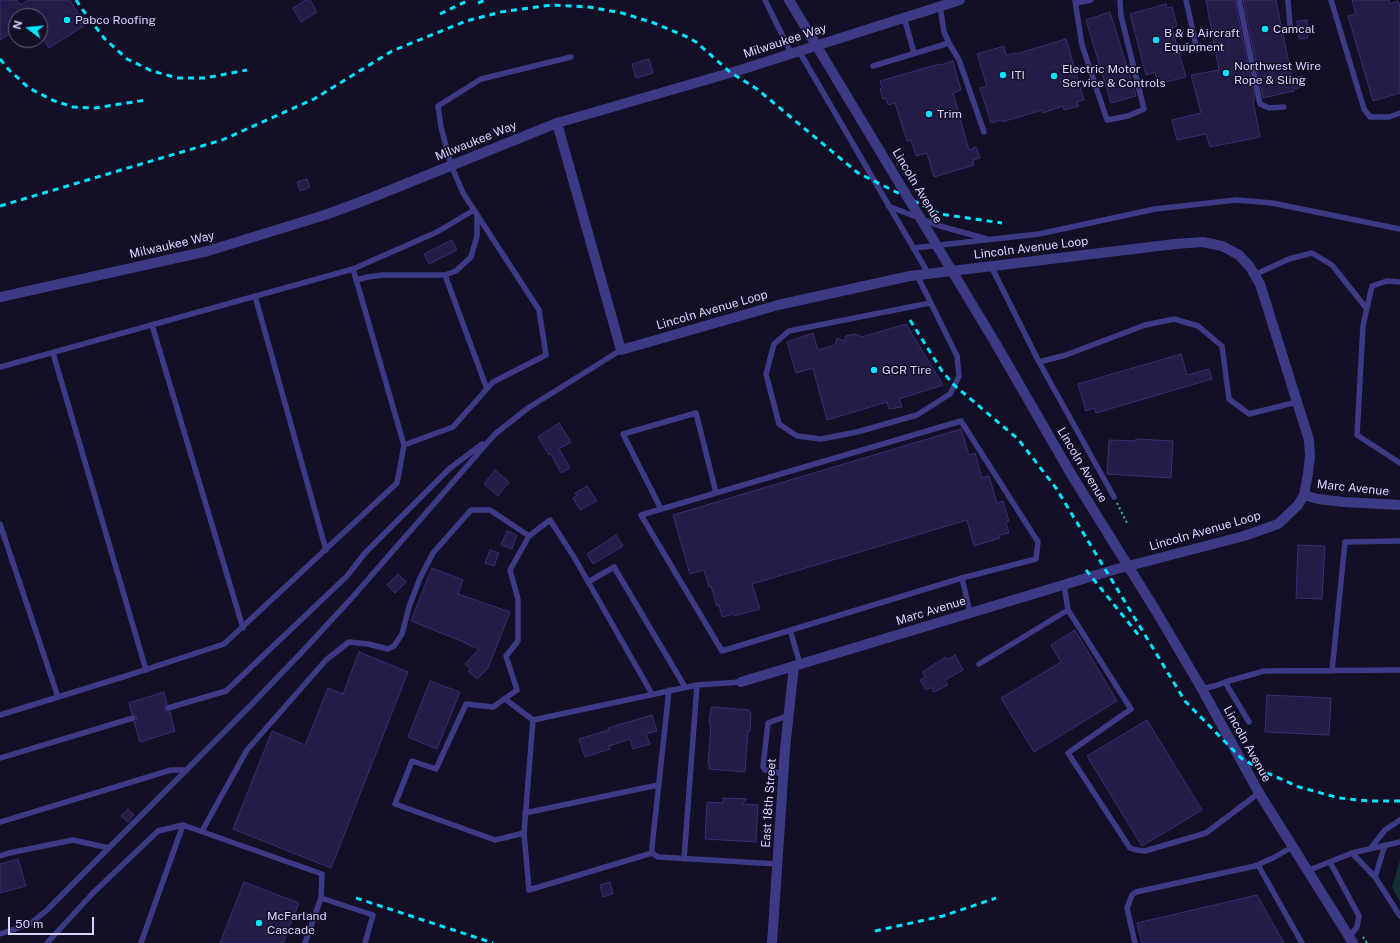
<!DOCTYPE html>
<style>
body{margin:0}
#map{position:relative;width:1400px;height:943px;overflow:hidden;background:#130f26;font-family:"Public Sans",sans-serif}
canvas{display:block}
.north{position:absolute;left:8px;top:8px;width:40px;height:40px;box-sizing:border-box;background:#130f26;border:1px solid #625e7d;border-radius:50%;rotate:286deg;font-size:11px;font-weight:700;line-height:16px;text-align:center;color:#d9d4ff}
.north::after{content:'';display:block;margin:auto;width:14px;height:18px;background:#00e5ff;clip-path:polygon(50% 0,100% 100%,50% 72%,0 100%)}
.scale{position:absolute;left:8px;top:917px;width:86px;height:18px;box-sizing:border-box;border:2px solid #d9d4ff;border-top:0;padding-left:5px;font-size:12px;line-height:14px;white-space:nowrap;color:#d9d4ff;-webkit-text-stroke:3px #130f26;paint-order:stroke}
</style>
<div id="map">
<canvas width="1400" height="943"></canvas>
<div class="north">N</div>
<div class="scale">50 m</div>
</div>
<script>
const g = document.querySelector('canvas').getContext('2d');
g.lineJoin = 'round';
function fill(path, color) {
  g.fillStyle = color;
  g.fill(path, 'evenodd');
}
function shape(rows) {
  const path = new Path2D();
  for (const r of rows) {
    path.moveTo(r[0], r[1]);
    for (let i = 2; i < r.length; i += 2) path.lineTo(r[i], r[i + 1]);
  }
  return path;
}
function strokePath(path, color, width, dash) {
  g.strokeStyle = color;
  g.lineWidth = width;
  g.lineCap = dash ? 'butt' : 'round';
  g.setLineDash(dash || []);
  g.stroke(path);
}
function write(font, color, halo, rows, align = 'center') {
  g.font = font + ' "Public Sans",sans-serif';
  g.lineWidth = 3;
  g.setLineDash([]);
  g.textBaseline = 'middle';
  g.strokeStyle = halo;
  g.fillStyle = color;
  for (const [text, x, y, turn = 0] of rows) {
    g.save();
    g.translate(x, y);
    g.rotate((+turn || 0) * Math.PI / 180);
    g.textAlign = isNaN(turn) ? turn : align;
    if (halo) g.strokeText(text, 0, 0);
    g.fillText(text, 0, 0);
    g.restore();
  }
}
fill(shape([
 [1400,860,1400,902,1392,887]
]), '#12302f');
const building = shape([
 [0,0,17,0,20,5,28,0,70,0,79,15,80,14,87,24,49,48,40,34,40,16,16,16,16,30,0,40,0,0],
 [306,0,310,0,317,12,301,22,293,8,306,0],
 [1206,0,1235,0,1255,99,1253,100,1260,137,1210,147,1206,134,1177,140,1172,120,1201,113,1191,75,1219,70,1206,0],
 [1243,0,1276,0,1292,78,1303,76,1305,86,1294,89,1294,91,1263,98,1243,0],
 [1352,0,1389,0,1390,4,1398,1,1400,7,1400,93,1373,101,1348,16,1356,14,1352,0],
 [1166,4,1167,8,1172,7,1177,26,1172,28,1186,77,1158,84,1155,72,1146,75,1130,14,1166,4],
 [1110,12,1136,96,1111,103,1086,20,1110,12],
 [1307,20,1308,38,1299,39,1297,21,1307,20],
 [1066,39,1084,100,1077,102,1079,106,1064,110,1063,106,1043,113,1042,110,1002,122,1001,120,991,123,980,88,987,86,977,54,1004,46,1006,55,1015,53,1016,54,1066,39],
 [649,59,653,73,636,78,632,64,649,59],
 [953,61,961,90,953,93,969,150,976,147,980,158,973,160,974,165,934,177,927,153,916,156,911,140,907,141,895,103,888,105,886,98,883,99,880,89,882,88,880,81,939,64,940,65,953,61],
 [307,179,310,187,300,191,297,182,307,179],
 [452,240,457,250,429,264,424,254,452,240],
 [906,324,943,385,899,399,902,407,889,409,887,402,827,420,813,368,796,373,787,342,813,333,818,350,835,345,837,338,844,341,846,336,855,334,862,337,906,324],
 [1181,354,1187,375,1209,369,1212,379,1096,413,1094,408,1086,411,1078,384,1181,354],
 [559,423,571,442,559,449,570,468,561,473,551,454,549,455,538,437,559,423],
 [961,429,969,455,975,453,982,478,989,476,997,503,1003,501,1009,521,1006,522,1009,533,999,535,1000,538,974,546,967,520,752,584,760,609,734,616,733,614,722,617,719,605,717,606,711,586,709,587,704,570,690,574,673,515,961,429],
 [1136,439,1173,441,1171,478,1107,474,1109,440,1136,441,1136,439],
 [495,470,509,482,498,496,484,484,495,470],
 [587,486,597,501,580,510,573,498,577,496,575,493,587,486],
 [507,531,517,535,512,549,501,545,507,531],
 [616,535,623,546,593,564,587,554,616,535],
 [1298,545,1325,546,1322,599,1296,598,1298,545],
 [490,550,499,553,494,566,485,563,490,550],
 [432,568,463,580,458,594,510,612,488,668,477,679,468,671,471,669,465,664,479,649,466,644,466,643,411,621,432,568],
 [398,574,406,582,395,593,387,585,398,574],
 [1075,630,1117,701,1034,752,1001,698,1061,662,1051,645,1075,630],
 [359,652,408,672,331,868,233,829,272,731,305,745,328,688,343,694,359,652],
 [955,655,963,670,945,680,948,685,934,692,931,687,926,690,920,680,925,677,922,672,946,657,947,660,955,655],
 [430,681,460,692,437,749,408,737,430,681],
 [164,692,167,704,165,705,164,709,167,712,170,712,175,731,140,742,134,722,136,721,137,717,136,715,132,714,129,703,164,692],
 [1267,695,1331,698,1329,735,1265,732,1267,695],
 [712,707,749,710,749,712,751,712,750,731,748,731,745,772,709,769,709,764,708,764,711,724,709,724,711,708,712,707],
 [652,715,657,731,646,734,650,744,633,749,630,739,609,746,610,749,585,757,579,739,609,730,608,728,652,715],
 [1147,720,1202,810,1142,846,1087,756,1147,720],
 [723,798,747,799,742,804,758,805,756,842,705,839,707,802,723,803,723,798],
 [128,809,134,815,128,822,121,816,128,809],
 [18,859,26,886,0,893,0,864,18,859],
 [244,882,299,903,283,943,220,943,244,882],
 [610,882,613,894,603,897,600,885,610,882],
 [1257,895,1284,943,1142,943,1137,923,1257,895]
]);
fill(building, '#241b47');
strokePath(building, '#3b2d73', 1);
strokePath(shape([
 [1117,503,1128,525],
 [1363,937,1367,943]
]), '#2fb8b0', 2, [2, 3]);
strokePath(shape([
 [765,0,791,53],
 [1075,0,1082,45,1107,120,1128,116,1144,109,1121,16,1120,0],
 [1186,0,1197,50],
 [1239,0,1260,104,1269,108,1284,107],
 [1288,0,1290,25],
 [1331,0,1364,109,1370,117,1389,117,1400,113],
 [1076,3,1091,0],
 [940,6,944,32,949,43,959,60,984,132],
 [904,17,914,53],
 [799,51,928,273],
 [873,66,949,43],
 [888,206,940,226,987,239],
 [913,248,1039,234,1155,209,1236,200,1272,203,1400,229],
 [991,266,1039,362,1114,497],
 [353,269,437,232,474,210],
 [445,275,487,389],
 [917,275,957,356,959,376,950,394,917,415,857,432,821,439,797,436,779,424,766,374,774,344,789,331,930,303],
 [1254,275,1289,259,1312,253,1332,265,1367,309],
 [356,280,368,277,383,275,445,275,456,271,471,257,477,236,477,215],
 [1400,282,1387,281,1372,286,1363,326,1357,435,1400,463],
 [255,296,326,550],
 [152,325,243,628],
 [53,353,146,670],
 [1039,362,1066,355,1145,325,1174,319,1198,326,1222,346,1229,399,1249,414,1297,402],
 [0,367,353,269,404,445,453,427,493,382,546,355,539,310,463,193,451,165,441,127,438,106,481,79,571,57],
 [961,421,1038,542,1036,559,962,578,722,651,641,515,961,421],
 [661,509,623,434,696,413,716,493],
 [0,524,58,697],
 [962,578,970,613],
 [588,582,614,567,685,687],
 [1068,610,1131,709,1068,753,1130,848,1136,850,1145,851,1206,833,1259,793],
 [790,630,800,664],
 [979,664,1068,610,1064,585],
 [1332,671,1345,542,1400,541],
 [1225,682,1264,671,1400,670],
 [1202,689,1218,685,1225,682,1249,722],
 [669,690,652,847,652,853,658,857,778,864],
 [652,694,574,557,550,520,529,536,510,570,518,599,518,641,506,656,517,690,493,707,466,704,436,769,412,761,395,804,495,840,524,833,529,890,652,853],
 [505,699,533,720,697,685,741,682],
 [168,708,226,691,347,576,365,553,449,469,482,444],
 [0,715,126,676,224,644,397,483,404,445],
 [0,758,133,718],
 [784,774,765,770,763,767,768,723,789,715],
 [525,813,658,785],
 [0,822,171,770,187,770],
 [202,831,247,750,326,660,349,642,368,644,388,649,394,646,402,634,409,607,420,578,433,553,471,510,490,510,529,536],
 [524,833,533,720],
 [1370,849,1385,830,1400,820],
 [1352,853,1400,842],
 [0,856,9,853,73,840,109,848],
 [684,859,697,685],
 [1330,862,1359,916,1357,927,1349,937],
 [1258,865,1302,943],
 [1307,871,1352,853,1375,877,1400,916],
 [1375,877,1385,845],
 [321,898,373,915,365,943],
 [0,934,30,924,47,910,252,704,301,653,350,600,495,434,528,408,621,350],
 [47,943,93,893,158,831,183,825],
 [141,943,183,825,322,874,321,898,305,943],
 [1135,943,1127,908,1132,895,1136,892,1255,866,1275,857,1292,847]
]), '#3d3a85', 5.5);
strokePath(shape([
 [557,123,621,350,778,305,910,276,1175,244,1203,242,1222,246,1239,255,1250,267,1260,284,1309,440,1310,456,1308,473,1304,495,1298,505,1278,524,1244,536,1113,570,741,682],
 [1304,495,1318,499,1343,502,1400,505],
 [772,943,785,749,794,666]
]), '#3d3a85', 10);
strokePath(shape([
 [0,297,208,251,328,214,368,199,557,123,740,70,960,0],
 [996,344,1071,474,1156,611,1202,689,1259,793,1353,943]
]), '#3d3a85', 10);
strokePath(shape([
 [76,0,82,9,104,38,127,59,152,71,178,78,205,78,247,70],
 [478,3,485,0],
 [440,14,469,0],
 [0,59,9,70,29,88,52,100,73,107,95,108,146,100],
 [0,206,222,140,314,99,392,51,466,21,501,12,551,5,589,7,622,13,654,23,685,36,696,42,730,72,757,89,858,173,940,214,1002,223],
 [910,320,942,371,954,385,1018,439,1056,488,1185,701,1241,758,1265,772,1299,787,1339,798,1369,801,1400,801],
 [1086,570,1141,638],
 [356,898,493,943],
 [875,931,943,916,996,898]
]), '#00e5ff', 3, [6, 5]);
strokePath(shape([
 [789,0,996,344]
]), '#3d3a85', 10);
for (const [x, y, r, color] of [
 [67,20,4,"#00e5ff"],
 [1265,29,4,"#00e5ff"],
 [1156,40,4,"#00e5ff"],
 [1226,73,4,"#00e5ff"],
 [1003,75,4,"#00e5ff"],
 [1054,76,4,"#00e5ff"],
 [929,114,4,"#00e5ff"],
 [874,370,4,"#00e5ff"],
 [259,923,4,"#00e5ff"]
]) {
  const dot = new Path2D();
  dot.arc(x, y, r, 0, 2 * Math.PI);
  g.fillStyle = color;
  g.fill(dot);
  strokePath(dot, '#130f26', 1.5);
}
write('12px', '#d9d4ff', '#130f26', [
 ["Pabco Roofing",75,20],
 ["Camcal",1273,29],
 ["B & B Aircraft",1164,33],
 ["Equipment",1164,47],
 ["Northwest Wire",1234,66],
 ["Rope & Sling",1234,80],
 ["Electric Motor",1062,69],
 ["Service & Controls",1062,83],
 ["ITI",1011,75],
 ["Trim",937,114],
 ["GCR Tire",882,370],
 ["McFarland",267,916],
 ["Cascade",267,930]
], 'left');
write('12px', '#d9d4ff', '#130f26', [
 ["Milwaukee Way",785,41,-18],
 ["Milwaukee Way",476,141,-22],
 ["Lincoln Avenue",917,186,59],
 ["Milwaukee Way",172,245,-13],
 ["Lincoln Avenue Loop",1031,248,-7],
 ["Lincoln Avenue Loop",712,310,-16],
 ["Lincoln Avenue",1082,465,59],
 ["Marc Avenue",1353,488,6],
 ["Lincoln Avenue Loop",1205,531,-16],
 ["Marc Avenue",931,611,-17],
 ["Lincoln Avenue",1247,744,61],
 ["East 18th Street",769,803,-86]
]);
</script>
